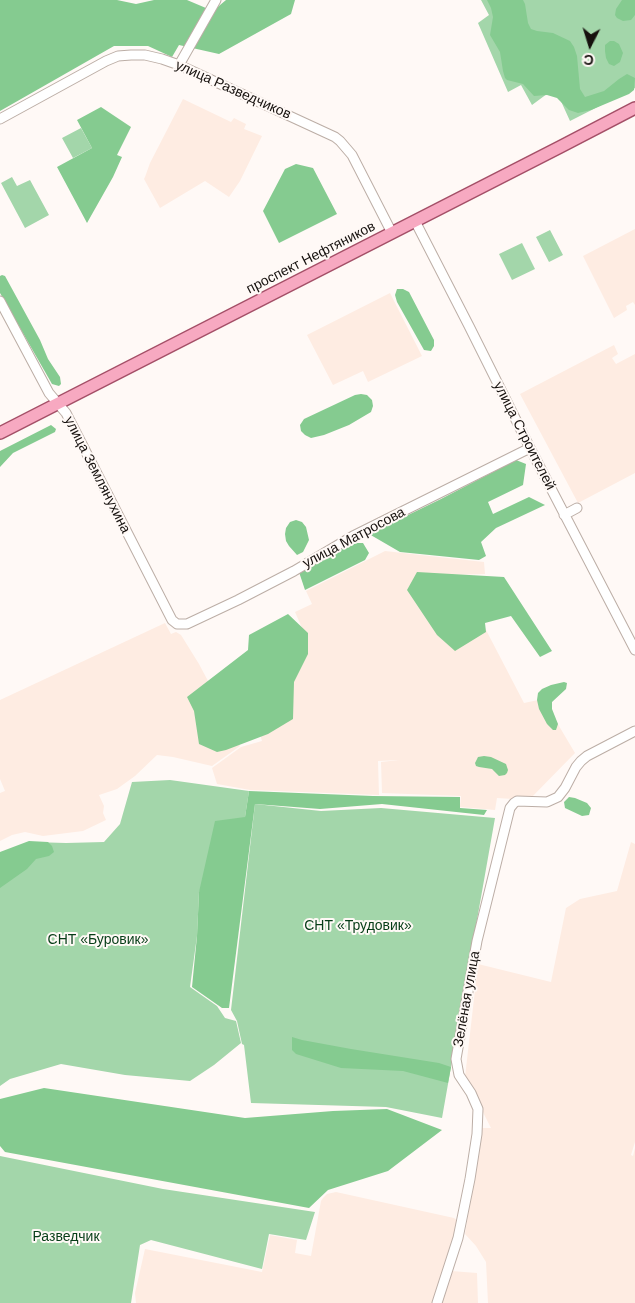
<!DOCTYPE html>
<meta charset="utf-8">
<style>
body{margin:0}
#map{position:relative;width:635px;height:1303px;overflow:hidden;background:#fff9f6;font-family:Helvetica,sans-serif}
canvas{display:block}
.north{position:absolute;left:565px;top:20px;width:50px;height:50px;-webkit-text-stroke:4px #fff9f6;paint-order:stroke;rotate:185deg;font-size:14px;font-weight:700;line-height:20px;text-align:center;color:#16110e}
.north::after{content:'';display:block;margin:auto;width:18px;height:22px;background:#16110e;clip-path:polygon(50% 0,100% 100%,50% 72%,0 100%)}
</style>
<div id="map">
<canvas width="635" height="1303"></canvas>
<div class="north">С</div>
</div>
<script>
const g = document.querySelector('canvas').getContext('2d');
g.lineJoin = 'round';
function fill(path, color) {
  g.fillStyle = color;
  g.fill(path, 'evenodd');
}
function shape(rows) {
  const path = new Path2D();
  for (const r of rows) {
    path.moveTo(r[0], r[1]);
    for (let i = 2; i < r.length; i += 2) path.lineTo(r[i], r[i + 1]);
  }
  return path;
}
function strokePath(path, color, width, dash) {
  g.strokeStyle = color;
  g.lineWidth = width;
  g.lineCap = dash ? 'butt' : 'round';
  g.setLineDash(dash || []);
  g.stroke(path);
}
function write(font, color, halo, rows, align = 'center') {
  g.font = font + ' Helvetica,sans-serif';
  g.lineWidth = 4;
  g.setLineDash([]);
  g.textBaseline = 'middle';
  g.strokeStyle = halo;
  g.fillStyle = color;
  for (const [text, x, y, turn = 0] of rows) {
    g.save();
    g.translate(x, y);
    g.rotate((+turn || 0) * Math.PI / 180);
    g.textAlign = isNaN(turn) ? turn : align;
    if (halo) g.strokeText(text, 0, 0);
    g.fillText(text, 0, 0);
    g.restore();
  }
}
fill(shape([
 [183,99,231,122,234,118,246,124,244,129,262,136,240,181,229,197,205,181,160,208,144,179,145,177,150,163],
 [635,229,635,305,633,302,626,306,627,310,614,318,583,256],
 [390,293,422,356,368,382,363,371,333,385,307,335],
 [614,345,618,354,612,358,616,364,635,354,635,473,578,503,520,394],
 [385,551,484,562,485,574,448,575,460,580,524,703,543,699,575,753,529,800,497,798,495,810,460,807,461,796,382,793,381,762,399,760,378,761,379,795,250,790,217,784,212,768,241,747,262,741,258,728,302,628,295,612,312,604,306,591],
 [165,623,171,634,176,632,181,635,199,664,208,681,213,696,240,746,212,766,173,757,157,755,135,776,117,789,99,795,104,806,103,813,106,820,83,831,43,836,25,832,12,835,0,841,0,793,5,791,0,779,0,700],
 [631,842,635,844,635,1142,631,1155,633,1156,635,1148,635,1303,488,1303,486,1262,476,1246,465,1234,482,1128,491,1128,465,1077,478,964,551,982,566,908,580,899,617,891],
 [336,1192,454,1218,458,1221,435,1303,136,1303,135,1293,145,1249,262,1272,270,1235,297,1240,295,1253,311,1256,321,1201,323,1198,327,1194],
 [451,1271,477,1273,478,1303,440,1303]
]), '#feece2');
fill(shape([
 [481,0,635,0,635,88,570,121,555,88,532,105,521,85,508,92,478,23,489,15],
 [81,128,92,148,73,158,62,138],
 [12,177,17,186,30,180,49,215,25,228,1,183],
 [550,230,563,255,549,262,536,237],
 [522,243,535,269,512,280,499,254],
 [170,780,249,791,245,817,199,892,197,936,190,987,217,1006,225,1018,236,1021,241,1043,214,1065,190,1081,125,1075,61,1064,10,1079,0,1086,0,855,32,842,66,843,104,842,120,824,132,782],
 [255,804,321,811,381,808,495,818,442,1118,386,1107,251,1103,244,1045,242,1044,237,1021,231,1010],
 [0,1156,163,1189,315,1212,306,1240,269,1234,262,1269,151,1240,140,1245,131,1303,0,1303]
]), '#a3d6aa');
fill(shape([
 [0,0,117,0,136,4,154,0,187,0,213,11,226,0,295,0,291,14,219,54,179,45,172,57,148,46,114,46,0,111],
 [487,0,523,0,525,4,528,23,531,29,537,31,553,33,570,41,574,47,577,56,580,89,585,97,604,91,619,79,627,74,635,78,634,90,629,94,591,110,578,113,569,110,557,98,547,95,534,96,523,84,507,80,505,78,503,71,500,52,490,35,493,17,491,8],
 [622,0,635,0,635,15,631,20,623,21,617,18,615,15,616,9],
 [610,41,614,41,619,44,623,53,620,62,614,66,609,64,606,58,605,51,605,45],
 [101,107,131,127,117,155,122,157,113,177,87,223,57,167,92,148,77,120],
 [296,164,313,168,337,214,279,243,263,211,285,169],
 [2,275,5,276,40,340,48,359,60,377,61,384,59,386,52,384,0,293,0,276],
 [397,289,403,289,409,292,434,340,434,346,431,351,424,350,397,302,395,295],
 [361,394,367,395,372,400,373,406,371,412,349,425,324,435,311,438,305,435,301,431,300,425,304,419,355,395],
 [51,425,56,429,55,432,13,453,0,467,0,451],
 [516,460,526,464,523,485,488,502,493,514,529,497,545,505,496,528,481,542,486,556,479,560,400,552,369,534,441,499],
 [296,520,302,522,306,527,309,540,303,552,297,555,289,546,286,541,285,534,286,528,290,522],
 [352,543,363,543,369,553,365,560,305,590,299,572],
 [417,572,504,577,552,651,540,657,511,616,485,623,486,632,455,651,437,635,407,590],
 [288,614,308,633,308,654,294,682,293,719,268,734,226,750,217,752,199,744,194,711,187,697,248,650,249,635],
 [564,682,567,683,566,689,552,702,552,709,558,724,556,730,553,730,547,724,539,709,537,700,538,693,542,689,551,685],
 [484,756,491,757,506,764,508,770,507,773,505,775,499,776,492,769,479,767,476,766,475,763,478,757],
 [249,791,373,796,460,797,460,808,487,810,484,815,382,804,320,809,255,804,229,1008,222,1008,192,987,197,936,199,892,215,821,245,817],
 [569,797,575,798,587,803,591,808,589,815,582,816,565,808,564,802],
 [29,841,48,842,52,846,54,852,49,856,36,859,27,869,0,888,0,852],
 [292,1037,302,1040,351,1049,439,1063,451,1067,448,1083,403,1071,341,1068,296,1054,292,1050],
 [44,1088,245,1118,333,1111,387,1109,442,1130,388,1171,328,1190,309,1208,5,1152,0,1146,0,1099]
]), '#85cb90');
const minor = shape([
 [179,65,216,0],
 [0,119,106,61,118,56,131,55,145,55,162,59,179,65,335,137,340,141,352,155,392,233],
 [415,221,469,326,530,448,635,650],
 [0,301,49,393,66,413,172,620,177,624,187,624,238,600,294,571,353,536,530,448],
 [564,515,577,508],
 [437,1303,458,1238,470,1179,477,1134,478,1109,471,1093,459,1075,456,1059,477,941,510,808,514,803,517,801,547,802,558,797,565,788,576,767,581,761,587,756,635,731]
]);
const major = shape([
 [0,433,560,147,635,108]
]);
strokePath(minor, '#bcaea6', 11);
strokePath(major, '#a44f67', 14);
strokePath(minor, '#fff', 9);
strokePath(major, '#f7a9c1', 11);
write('14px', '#16110e', '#fff9f6', [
 ["улица Разведчиков",233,90,24],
 ["проспект Нефтяников",311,258,-27],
 ["улица Строителей",524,436,63],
 ["улица Землянухина",97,475,63],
 ["улица Матросова",354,538,-28],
 ["Зелёная улица",467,999,-80]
]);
write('14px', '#063d17', '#fff9f6', [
 ["СНТ «Трудовик»",358,926],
 ["СНТ «Буровик»",98,940],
 ["Разведчик",66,1237]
]);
</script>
